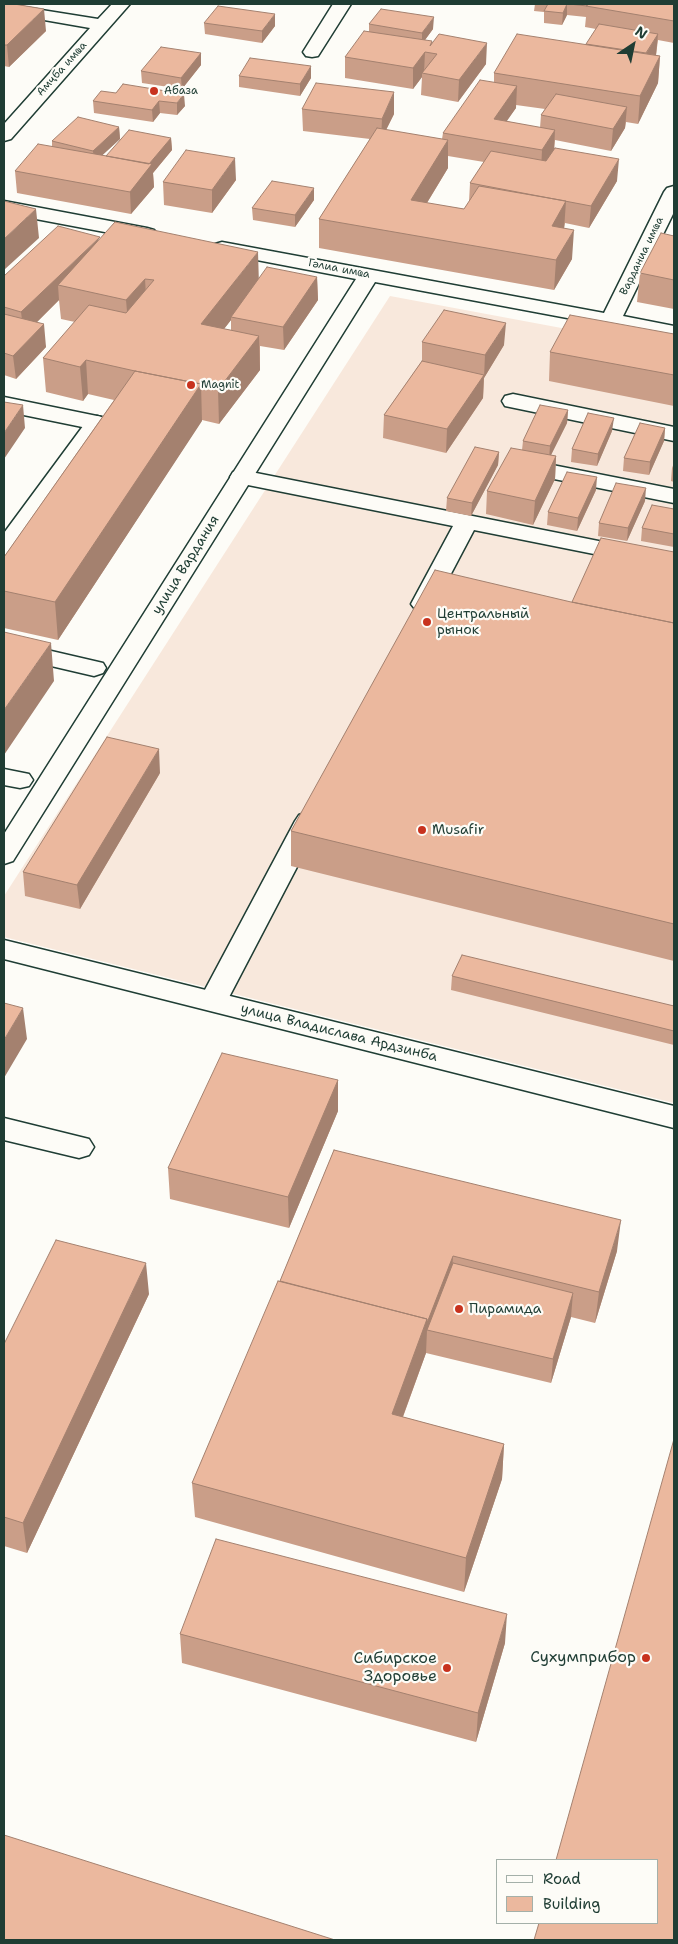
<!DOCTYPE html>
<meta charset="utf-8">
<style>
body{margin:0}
#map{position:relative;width:678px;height:1944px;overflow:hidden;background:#fdfcf7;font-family:"Shantell Sans",sans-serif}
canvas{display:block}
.frame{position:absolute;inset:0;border:5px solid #1f3d34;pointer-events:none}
.legend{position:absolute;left:496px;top:1859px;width:162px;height:65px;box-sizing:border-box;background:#fdfcf7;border:1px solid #a4b0a9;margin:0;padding:6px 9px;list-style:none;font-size:15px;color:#1f3d34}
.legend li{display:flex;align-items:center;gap:10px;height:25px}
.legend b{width:25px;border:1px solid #a4b0a9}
.north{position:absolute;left:608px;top:20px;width:50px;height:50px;-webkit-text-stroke:4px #fdfcf7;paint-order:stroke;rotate:34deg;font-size:14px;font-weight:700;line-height:20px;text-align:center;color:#1f3d34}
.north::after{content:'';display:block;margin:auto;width:18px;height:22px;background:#1f3d34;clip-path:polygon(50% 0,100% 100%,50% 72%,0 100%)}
</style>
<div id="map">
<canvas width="678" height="1944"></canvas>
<div class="frame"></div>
<ul class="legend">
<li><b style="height:6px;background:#fdfcf7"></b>Road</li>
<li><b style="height:14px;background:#ebb89e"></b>Building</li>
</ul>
<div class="north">N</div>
</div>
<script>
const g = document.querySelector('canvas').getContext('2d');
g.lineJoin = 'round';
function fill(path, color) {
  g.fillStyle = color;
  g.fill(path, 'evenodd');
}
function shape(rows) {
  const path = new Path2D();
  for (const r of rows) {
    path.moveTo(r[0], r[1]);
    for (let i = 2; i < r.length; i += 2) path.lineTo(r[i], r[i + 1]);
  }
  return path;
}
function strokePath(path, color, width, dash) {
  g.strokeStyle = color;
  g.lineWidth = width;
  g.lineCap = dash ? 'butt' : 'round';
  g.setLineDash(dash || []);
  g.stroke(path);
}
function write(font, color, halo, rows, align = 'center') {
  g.font = font + ' "Shantell Sans",sans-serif';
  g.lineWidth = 4.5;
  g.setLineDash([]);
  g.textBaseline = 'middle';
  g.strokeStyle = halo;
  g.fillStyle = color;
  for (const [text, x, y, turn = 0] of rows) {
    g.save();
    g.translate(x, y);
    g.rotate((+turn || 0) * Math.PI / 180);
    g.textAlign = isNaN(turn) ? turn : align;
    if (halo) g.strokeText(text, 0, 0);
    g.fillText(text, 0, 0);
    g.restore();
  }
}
fill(shape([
 [390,296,674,349,674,1103,4,937,4,896]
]), '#f8e8dc');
const lane = shape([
 [513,394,674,427,674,441,505,406,502,401,505,396,513,394],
 [97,416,105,418,108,423,12,554,4,556,4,533,89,418,97,416],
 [522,459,674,489,674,503,514,471,511,466,514,461,522,459],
 [241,470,674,556,674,570,474,530,435,604,431,609,423,611,415,609,411,604,453,526,233,482,230,477,233,472,241,470],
 [4,640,103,663,106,668,103,673,94,676,4,655,4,640],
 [4,769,29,774,33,780,29,786,20,788,4,785,4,769],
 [308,812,317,815,321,821,227,1001,223,1008,213,1011,203,1008,199,1001,295,821,299,815,308,812],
 [4,1118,89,1139,94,1147,89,1155,79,1158,4,1140,4,1118]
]);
const street = shape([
 [4,4,98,19,112,4,130,4,11,139,4,141,4,124,90,28,4,13,4,4],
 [333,4,351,4,318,56,312,57,306,56,303,52,333,4],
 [674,186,674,212,623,316,674,326,674,338,375,282,13,861,4,864,4,834,356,279,215,252,212,248,215,244,222,242,604,313,664,192,667,188,674,186],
 [4,201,147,228,154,230,157,234,154,238,147,240,4,213,4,201],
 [4,397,97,416,105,418,108,423,105,428,97,430,4,411,4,397]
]);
const secondary = shape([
 [4,940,674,1106,674,1128,4,959,4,940]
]);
strokePath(lane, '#1f3d34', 3);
strokePath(street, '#1f3d34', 3);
strokePath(secondary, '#1f3d34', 3);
fill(lane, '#fdfcf7');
fill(street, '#fdfcf7');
fill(secondary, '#fdfcf7');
fill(shape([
 [4,4,46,31,9,67,4,66],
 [535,4,674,4,674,43,658,40,656,55,660,56,658,83,638,124,626,122,625,128,611,151,555,140,554,149,617,181,589,228,565,223,564,228,572,259,554,290,319,248,319,219,370,139,303,131,302,109,394,114,386,130,442,139,443,133,494,82,494,73,586,45,596,29,585,27,586,17,567,15,562,25,544,23,544,12,534,11],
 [516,105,545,109,541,115,540,128,506,121,516,108],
 [448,156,484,162,470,183,469,202,464,209,427,203,448,168],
 [204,23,275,26,262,43,205,34],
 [369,24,433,29,425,40,486,64,458,102,421,95,422,77,413,89,345,78,345,57,369,31],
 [201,53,201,65,182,89,142,83,141,71],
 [239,76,311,78,300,96,239,87],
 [123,84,185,106,177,115,160,113,153,122,94,113,93,101,116,93],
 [119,127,120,139,102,155,106,156,171,138,172,150,153,173,154,187,131,214,17,193,15,171,52,146,52,141],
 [236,180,212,213,164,205,163,182],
 [314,200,295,227,253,220,252,208],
 [674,236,674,309,637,302,640,273],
 [4,276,259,279,317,277,318,300,284,350,260,346,260,370,219,424,202,420,58,640,4,628,4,557,114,400,88,394,83,401,46,392,43,358,75,322,61,319,59,300,37,322,46,347,16,379,4,375],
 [231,320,231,330,224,329],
 [674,334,674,406,549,381,550,352],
 [422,342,504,345,484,378,483,398,446,453,383,438,384,415,422,361],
 [568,410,567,423,551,455,556,456,555,479,533,525,486,514,487,491,522,450,523,441],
 [665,428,664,441,649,475,623,471,624,458],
 [612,431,597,466,571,462,572,449],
 [499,452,498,465,471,516,446,511,447,498],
 [674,463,674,482,671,481,672,468],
 [596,490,577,531,547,525,548,512],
 [645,501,627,541,598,536,599,523],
 [674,509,674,547,641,541,642,528],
 [674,552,674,961,291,866,291,831,572,602],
 [160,773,80,909,25,896,23,872],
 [452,976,674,1006,674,1045,451,990],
 [338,1080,338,1111,289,1228,170,1199,168,1168],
 [334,1150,617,1251,595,1323,571,1317,551,1383,426,1353,403,1417,504,1444,502,1479,464,1592,195,1517,192,1483,280,1281],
 [149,1294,27,1553,4,1546,4,1344],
 [180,1634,505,1643,476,1742,182,1663]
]), '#ca9e88');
fill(shape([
 [567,4,567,15,562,25,563,13],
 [44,9,46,31,9,67,7,45],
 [275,14,275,26,262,43,262,31],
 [434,17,433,29,422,44,422,33],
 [658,34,656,55,646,54],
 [487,43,486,64,458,102,459,80],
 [425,52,424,73,422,73,422,77,413,89,413,68],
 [201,53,201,65,182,89,181,78],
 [660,56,658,83,638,124,640,96],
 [311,66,311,78,300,96,300,84],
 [517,86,516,108,493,141,494,119],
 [394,92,394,114,381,140,382,119],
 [184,94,185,106,177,115,177,103],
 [159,101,160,113,153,122,152,110],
 [627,107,625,128,611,151,613,129],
 [119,127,120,139,94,163,93,151],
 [555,130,554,152,541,172,542,150],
 [171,138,172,150,153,173,154,187,131,214,130,192,149,164],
 [448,140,448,168,411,229,411,200],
 [235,158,236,180,212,213,212,190],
 [619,159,617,181,589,228,591,206],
 [314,188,314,200,295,227,295,215],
 [566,201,564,230,552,226],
 [36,209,39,238,4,270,4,239],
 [574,230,572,259,554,290,556,260],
 [100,237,72,288,58,285,59,300,24,335,21,312],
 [258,252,259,285,231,317,231,320,202,357,201,324],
 [317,277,318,300,284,350,283,327],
 [145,279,147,312,129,334,126,300],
 [506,323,504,345,484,378,485,355],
 [44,324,46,347,16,379,13,356],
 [259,336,260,370,219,424,218,390],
 [86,360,88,394,83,401,80,367],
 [484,375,483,398,446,453,447,429],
 [201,384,202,421,58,640,55,602],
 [23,405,25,428,4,459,4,433],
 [568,410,567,423,549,459,550,446],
 [614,418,612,431,597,466,598,454],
 [665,428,664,441,649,475,650,462],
 [499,452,498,465,471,516,472,503],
 [556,456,555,479,533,525,535,501],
 [597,477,596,490,577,531,578,518],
 [646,488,645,501,627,541,628,528],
 [51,643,54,681,4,755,4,710],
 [159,749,160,773,80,909,77,885],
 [23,1008,27,1039,4,1078,4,1040],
 [338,1080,338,1111,289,1228,288,1197],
 [621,1220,617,1251,595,1323,599,1292],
 [453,1256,451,1287,427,1330,426,1353,391,1449,392,1414,427,1319],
 [146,1263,149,1294,27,1553,23,1523],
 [573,1293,571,1317,551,1383,553,1359],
 [504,1444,502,1479,464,1592,466,1558],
 [507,1614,505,1643,476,1742,478,1713]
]), '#a4816f');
const building = shape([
 [4,4,14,4,44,9,7,45,4,45,4,4],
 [548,4,567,4,563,13,544,11,548,4],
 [569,4,588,4,587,6,569,4],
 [588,4,674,4,674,21,586,6,588,4],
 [218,6,275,14,262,31,204,23,218,6],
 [381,9,434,17,422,33,369,24,381,9],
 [599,24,658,34,646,53,586,44,599,24],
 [364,31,432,41,430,46,439,34,487,43,459,80,422,73,437,54,425,52,413,68,345,57,364,31],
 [517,34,660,56,640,96,494,73,517,34],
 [161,47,201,53,181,78,141,71,161,47],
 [250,58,311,66,300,84,239,76,250,58],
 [480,80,517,86,494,119,555,130,542,150,443,133,480,80],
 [316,83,394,92,382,119,302,109,316,83],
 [123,84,184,94,177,103,159,101,152,110,93,101,101,91,116,93,123,84],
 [556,94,627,107,613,129,541,115,556,94],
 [78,117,119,127,93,151,52,141,78,117],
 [377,128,448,140,411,200,464,209,479,186,566,201,552,226,574,230,556,260,319,219,377,128],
 [129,130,171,138,149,164,106,156,129,130],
 [38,144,152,164,130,192,15,171,38,144],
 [555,148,619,159,591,206,470,183,491,151,546,161,555,148],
 [186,150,235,158,212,190,163,182,186,150],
 [272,181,314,188,295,215,252,208,272,181],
 [4,201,36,209,4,239,4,201],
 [115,222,258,252,201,324,259,336,218,390,201,386,201,384,135,371,86,360,80,367,43,358,89,305,126,313,154,280,145,279,126,300,58,285,115,222],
 [58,226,100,237,21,312,4,307,4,276,58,226],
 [661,233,674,236,674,280,640,273,661,233],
 [267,267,317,277,283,327,231,317,267,267],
 [444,310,506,323,485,355,422,342,444,310],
 [4,314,44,324,13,356,4,353,4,314],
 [570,315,674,334,674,375,550,352,570,315],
 [422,361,484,375,447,429,384,415,422,361],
 [135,371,201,384,55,602,4,591,4,557,135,371],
 [4,402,23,405,4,433,4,402],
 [540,405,568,410,550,446,523,441,540,405],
 [588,413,614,418,598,454,572,449,588,413],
 [640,423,665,428,650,462,624,458,640,423],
 [475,447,499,452,472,503,447,498,475,447],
 [511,448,556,456,535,501,487,491,511,448],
 [567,472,597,477,578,518,548,512,567,472],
 [616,483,646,488,628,528,599,523,616,483],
 [652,505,674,509,674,534,642,528,652,505],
 [601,538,674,552,674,623,572,602,601,538],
 [435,570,571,602,674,623,674,924,291,831,435,570],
 [4,632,51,643,4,710,4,632],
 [107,737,159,749,77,885,23,872,107,737],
 [462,955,674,1006,674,1031,452,976,462,955],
 [4,1003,23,1008,4,1040,4,1003],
 [222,1053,338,1080,288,1197,168,1168,222,1053],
 [334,1150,621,1220,599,1292,453,1256,427,1323,427,1319,280,1281,334,1150],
 [56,1240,146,1263,23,1523,4,1517,4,1344,56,1240],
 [453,1263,573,1293,553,1359,427,1330,453,1263],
 [278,1281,427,1319,392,1414,504,1444,466,1558,192,1483,278,1281],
 [674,1439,674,1940,534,1940,539,1923,657,1923,657,1860,556,1860,674,1439],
 [216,1539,507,1614,478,1713,180,1634,216,1539],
 [4,1835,335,1940,4,1940,4,1835]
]);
fill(building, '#ebb89e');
strokePath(building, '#a4816f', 1);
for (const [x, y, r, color] of [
 [154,91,5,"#c8321e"],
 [191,385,5,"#c8321e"],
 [427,622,5,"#c8321e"],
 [422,830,5,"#c8321e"],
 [459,1309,5,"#c8321e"],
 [646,1658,5,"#c8321e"],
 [447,1668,5,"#c8321e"]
]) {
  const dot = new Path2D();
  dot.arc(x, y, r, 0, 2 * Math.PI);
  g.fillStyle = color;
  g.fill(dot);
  strokePath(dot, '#fdfcf7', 2);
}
write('11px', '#1f3d34', '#fdfcf7', [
 ["Амҷба имҩа",62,69,-48],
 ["Варданиа имҩа",642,256,-64],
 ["Гәлиа имҩа",339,269,11]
]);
write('11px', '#1f3d34', '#fdfcf7', [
 ["Абаза",164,91],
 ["Magnit",201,385]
], 'left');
write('14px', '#1f3d34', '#fdfcf7', [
 ["улица Вардания",186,565,-58],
 ["улица Владислава Ардзинба",339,1033,14]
]);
write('14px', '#1f3d34', '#fdfcf7', [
 ["Центральный",437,614],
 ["рынок",437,630],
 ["Musafir",432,830],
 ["Пирамида",469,1309]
], 'left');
write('16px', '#1f3d34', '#fdfcf7', [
 ["Сухумприбор",636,1658],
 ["Сибирское",437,1659],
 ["Здоровье",437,1677]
], 'right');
</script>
